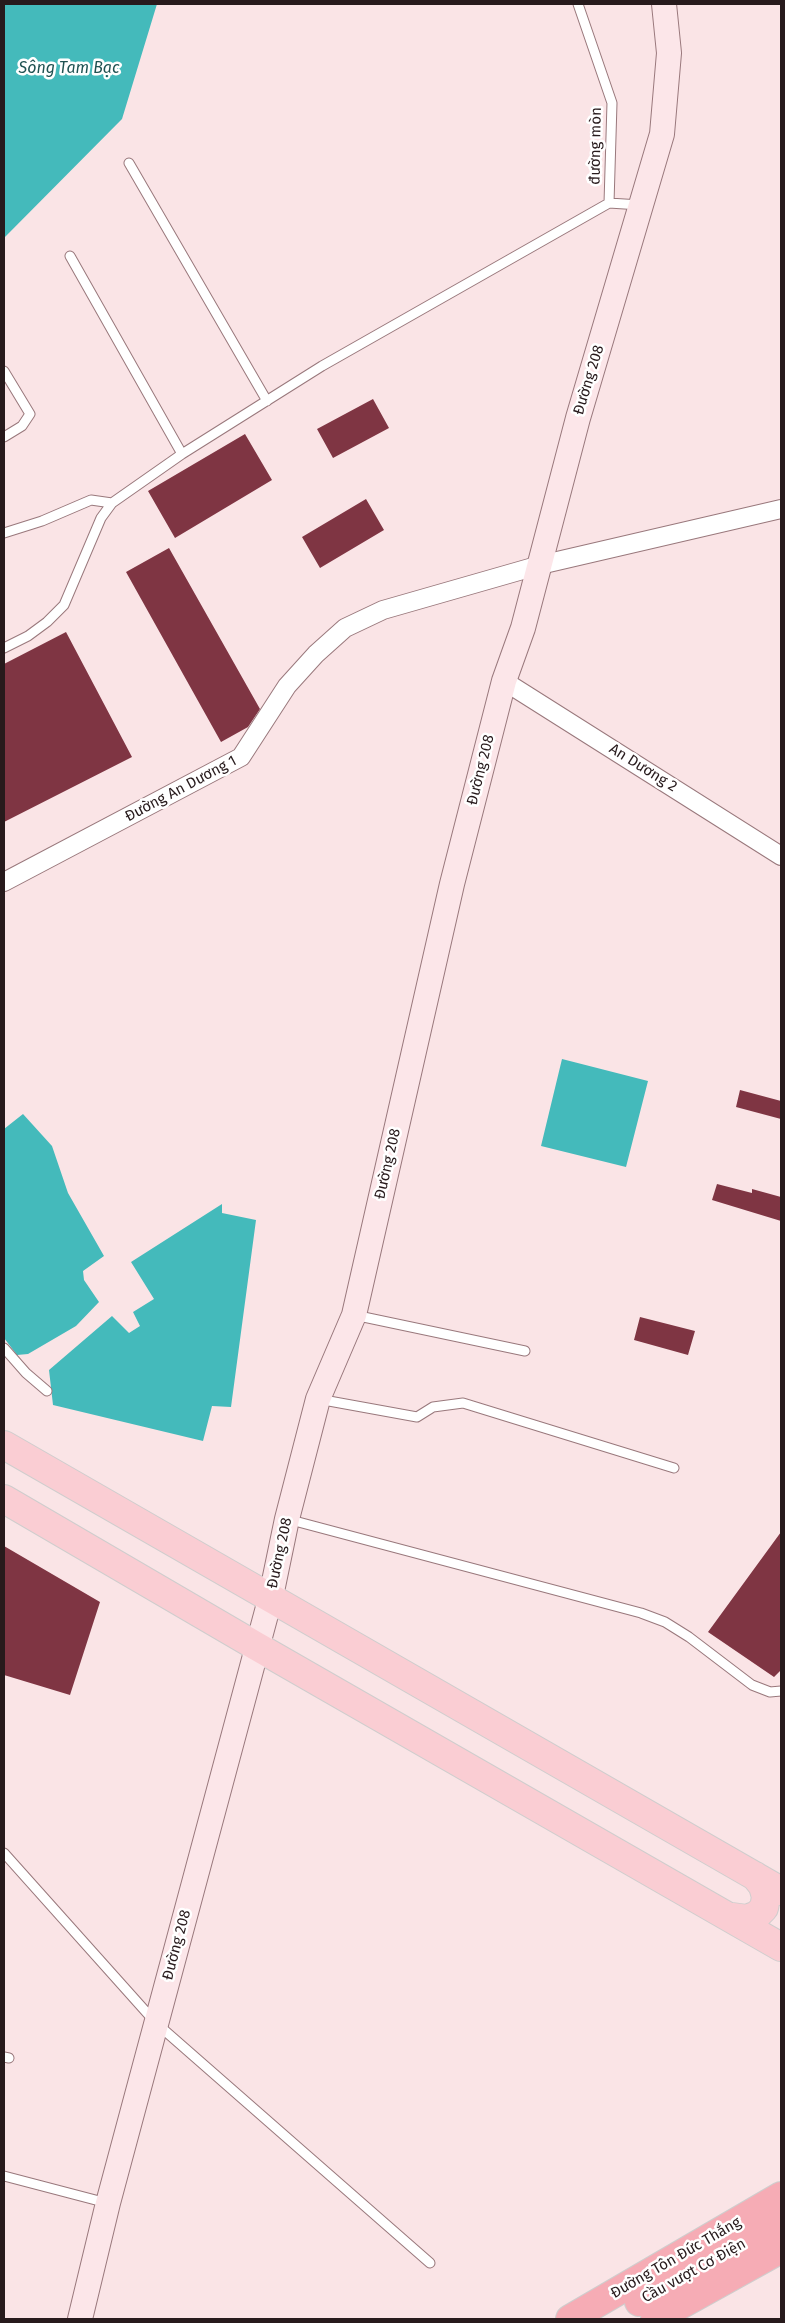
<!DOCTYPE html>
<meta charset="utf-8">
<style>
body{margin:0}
#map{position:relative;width:785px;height:2323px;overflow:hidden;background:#fae4e6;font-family:"Fira Sans",sans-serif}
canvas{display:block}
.frame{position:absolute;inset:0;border:5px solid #271a1c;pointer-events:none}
</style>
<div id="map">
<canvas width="785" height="2323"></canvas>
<div class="frame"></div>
</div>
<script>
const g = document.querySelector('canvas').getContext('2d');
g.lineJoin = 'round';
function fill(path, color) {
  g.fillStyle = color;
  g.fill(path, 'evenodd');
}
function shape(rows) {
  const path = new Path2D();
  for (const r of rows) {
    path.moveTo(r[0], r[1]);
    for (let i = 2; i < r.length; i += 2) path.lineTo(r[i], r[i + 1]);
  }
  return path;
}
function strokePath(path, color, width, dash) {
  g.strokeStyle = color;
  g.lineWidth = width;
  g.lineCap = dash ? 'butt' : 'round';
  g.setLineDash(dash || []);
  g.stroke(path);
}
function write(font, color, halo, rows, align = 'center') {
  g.font = font + ' "Fira Sans",sans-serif';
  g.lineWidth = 5;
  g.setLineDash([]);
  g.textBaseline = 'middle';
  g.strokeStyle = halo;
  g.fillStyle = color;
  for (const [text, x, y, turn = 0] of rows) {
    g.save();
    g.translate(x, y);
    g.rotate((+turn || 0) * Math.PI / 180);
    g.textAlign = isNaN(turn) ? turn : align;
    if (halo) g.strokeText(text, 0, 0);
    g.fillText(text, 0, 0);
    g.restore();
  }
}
fill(shape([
 [4,4,157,4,122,119,4,238],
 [562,1059,648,1081,626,1167,541,1146],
 [23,1114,52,1146,68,1193,104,1256,83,1271,84,1280,99,1302,76,1326,28,1354,17,1355,4,1338,4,1129],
 [222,1204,222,1213,256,1220,231,1407,212,1406,203,1441,53,1405,49,1370,112,1316,129,1333,140,1326,133,1312,154,1299,131,1262]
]), '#44babb');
fill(shape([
 [373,399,389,428,333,458,317,429],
 [245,434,272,480,175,538,148,491],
 [366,499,384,530,320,568,302,537],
 [169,548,260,709,248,727,221,742,126,572],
 [66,632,132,757,4,822,4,664],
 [740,1090,781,1101,781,1119,736,1107],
 [717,1184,752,1193,752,1189,781,1197,781,1221,712,1200],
 [640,1317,695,1331,688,1355,634,1340],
 [781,1532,781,1670,774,1677,708,1632],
 [4,1546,100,1602,70,1695,4,1675]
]), '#7f3543');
const lane = shape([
 [578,4,612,103,609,203],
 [129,163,267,401],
 [70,256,182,454],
 [4,371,30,414,22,426,4,437],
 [4,533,42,521,91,500,112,503],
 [4,648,28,636,47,622,64,605,101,518,112,503,182,454,322,366,609,203,640,205],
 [354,1315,525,1351],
 [4,1348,26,1373,47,1391],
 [318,1399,417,1417,433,1407,463,1403,674,1468],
 [287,1519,641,1613,665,1622,689,1637,752,1685,770,1692,781,1691],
 [4,1853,156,2023,430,2263],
 [4,2057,9,2058],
 [4,2176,107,2203]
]);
const street = shape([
 [504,681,781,856],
 [4,882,241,757,287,686,316,654,345,628,383,610,540,565,781,509]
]);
const secondary = shape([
 [80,2319,108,2203,271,1596,287,1519,318,1399,354,1315,452,884,504,681,523,628,578,418,662,134,669,53,664,4]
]);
const primary = shape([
 [4,1445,781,1891],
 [4,1499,256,1646,781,1947],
 [732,1917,747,1919,757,1915,764,1908,766,1897,763,1886,755,1876]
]);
const highway = shape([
 [639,2302,781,2222],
 [570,2319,781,2196],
 [655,2319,781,2249]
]);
strokePath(lane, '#99787c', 11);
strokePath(street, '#99787c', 20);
strokePath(secondary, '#99787c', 26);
strokePath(primary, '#cfcdcd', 30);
strokePath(highway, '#cfcdcd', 30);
strokePath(lane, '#fff', 9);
strokePath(street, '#fff', 18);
strokePath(secondary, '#fce6e9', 24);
strokePath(primary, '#facdd3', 28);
strokePath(highway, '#f6acb5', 28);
write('15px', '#271a1c', '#fff', [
 ["đường mòn",596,146,-89],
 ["Đường 208",589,380,-73],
 ["An Dương 2",643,768,32],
 ["Đường 208",481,770,-76],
 ["Đường An Dương 1",181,789,-28],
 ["Đường 208",388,1164,-77],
 ["Đường 208",280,1553,-78],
 ["Đường 208",177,1945,-75],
 ["Đường Tôn Đức Thắng",676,2258,-30],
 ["Cầu vượt Cơ Điện",694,2271,-29]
]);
write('italic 16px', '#1f5252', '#fff', [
 ["Sông Tam Bạc",69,69]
]);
</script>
